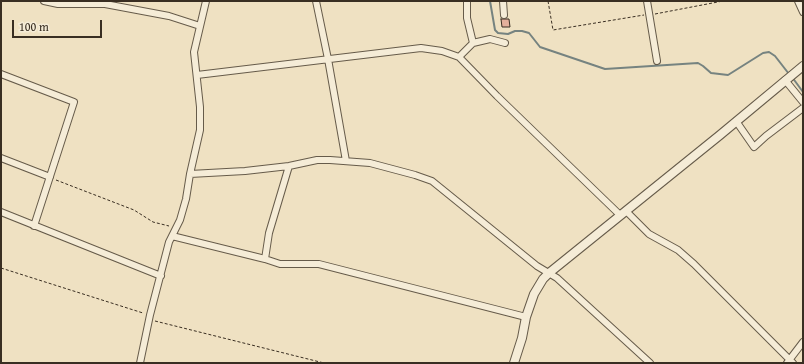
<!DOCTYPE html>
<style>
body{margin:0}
#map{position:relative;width:804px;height:364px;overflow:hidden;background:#efe1c2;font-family:"Gentium Book Plus",serif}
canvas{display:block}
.frame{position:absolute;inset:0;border:2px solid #392e22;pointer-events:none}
.scale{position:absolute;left:12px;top:20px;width:90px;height:18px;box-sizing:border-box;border:2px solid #392e22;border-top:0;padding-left:5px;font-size:12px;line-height:14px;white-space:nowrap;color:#392e22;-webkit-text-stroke:3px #f5ecd7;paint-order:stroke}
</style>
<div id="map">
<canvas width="804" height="364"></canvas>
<div class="frame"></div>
<div class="scale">100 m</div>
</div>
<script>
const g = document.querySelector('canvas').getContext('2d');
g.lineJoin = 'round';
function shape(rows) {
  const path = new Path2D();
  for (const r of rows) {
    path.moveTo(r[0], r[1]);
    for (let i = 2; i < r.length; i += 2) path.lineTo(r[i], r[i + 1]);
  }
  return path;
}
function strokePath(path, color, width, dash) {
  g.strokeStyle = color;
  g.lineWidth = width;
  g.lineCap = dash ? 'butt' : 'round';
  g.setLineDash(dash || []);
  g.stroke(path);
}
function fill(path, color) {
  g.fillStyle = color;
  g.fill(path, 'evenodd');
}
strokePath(shape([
 [490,1,495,30,498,33,508,34,515,31,522,31,529,33,540,47,605,69,698,63,703,66,711,73,728,75,763,53,769,52,775,56,789,74],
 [792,77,803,92]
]), '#768380', 2);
const building = shape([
 [501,19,509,19,510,27,502,27,501,19]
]);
fill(building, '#e4b09c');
strokePath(building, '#392e22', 1);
const minor = shape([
 [44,1,58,4,105,4,169,16,200,26],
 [316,1,328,59,346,161],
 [467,1,467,18,473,43],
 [503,1,504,15],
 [647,1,657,61],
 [798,1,803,12],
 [459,57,473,43,490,39,505,43],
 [1,74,74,102,34,226],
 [197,75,421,48,442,51,459,57,497,96,620,215],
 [785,80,803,102],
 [736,121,754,147,766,136,803,108],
 [1,158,50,177],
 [289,166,269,233,265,259,280,264,319,264,526,317],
 [190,174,245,171,289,166,317,160,330,160,370,163,415,175,432,181,537,266,557,278,650,363],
 [626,211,649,234,678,250,694,264,793,363],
 [1,212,161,276],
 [172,236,265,259],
 [140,363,150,315,169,242,180,220,186,199,190,174,200,130,200,107,194,52,206,1],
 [787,363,803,342]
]);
const tertiary = shape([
 [514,363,522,338,526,317,534,294,543,279,549,273,720,135,803,66]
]);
strokePath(minor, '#665b4a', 8);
strokePath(tertiary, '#665b4a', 10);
strokePath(shape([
 [548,1,553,30,644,15],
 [655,14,723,1],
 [56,180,134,210,153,222,169,226],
 [1,268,143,313],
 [155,321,324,363]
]), '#392e22', 1, [3, 2]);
strokePath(minor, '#f5ecd7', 6);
strokePath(tertiary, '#f5ecd7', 8);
</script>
